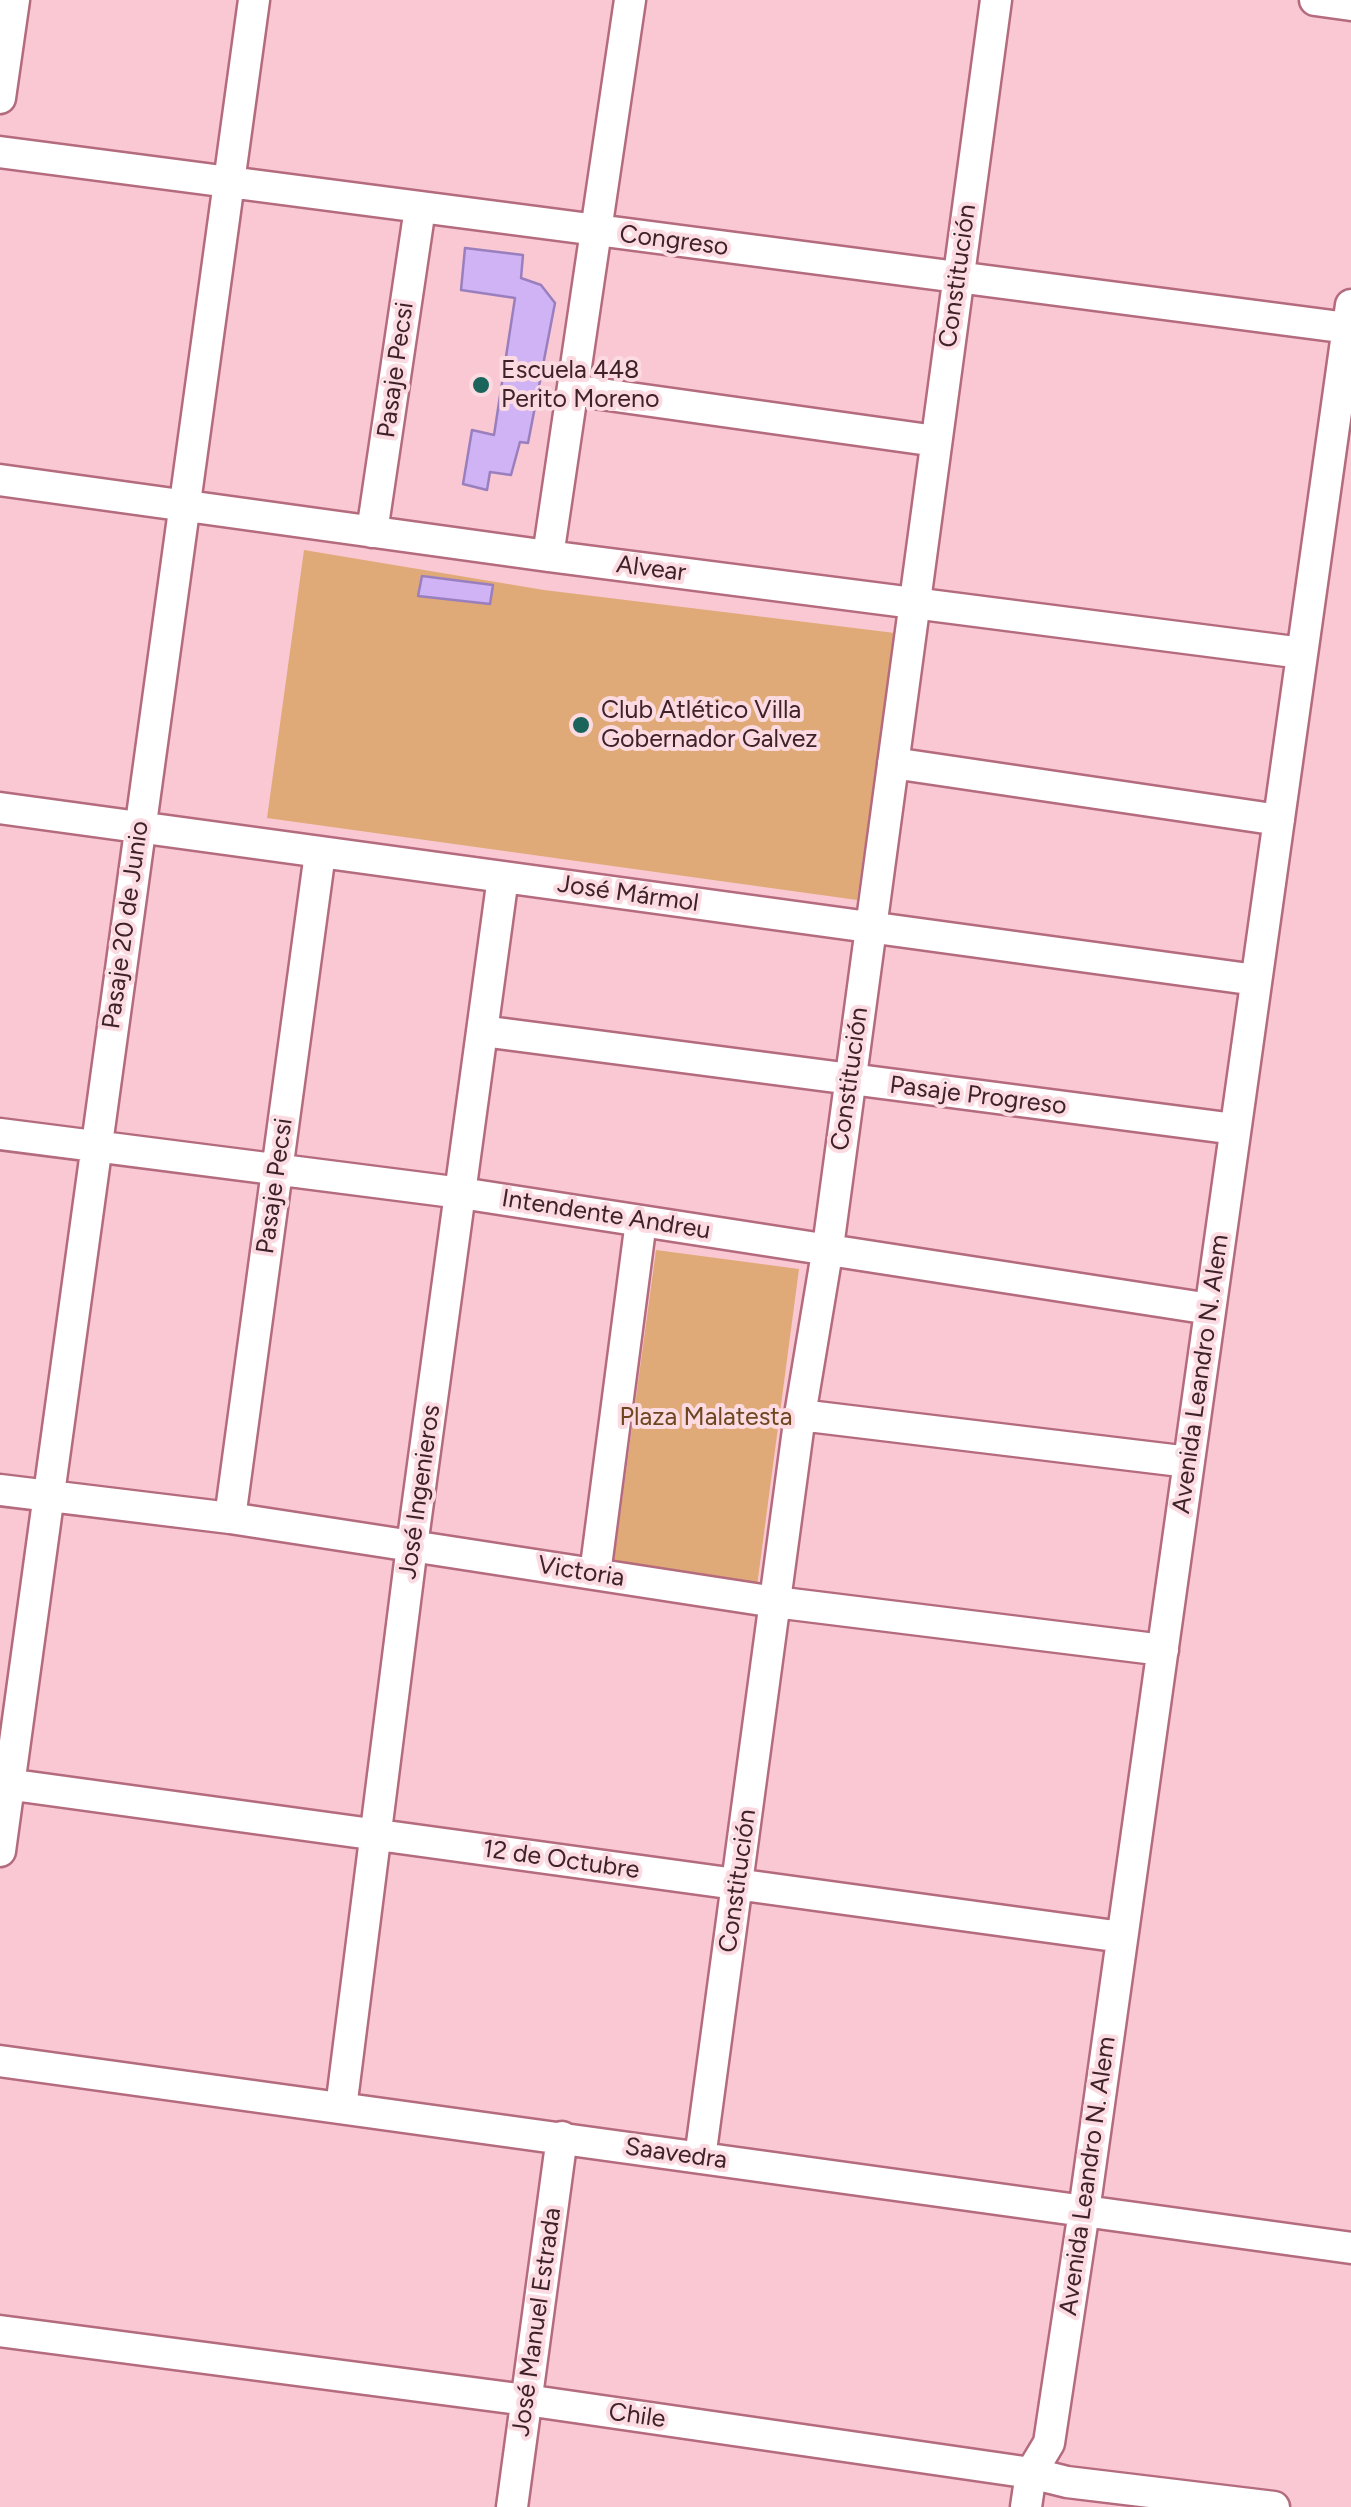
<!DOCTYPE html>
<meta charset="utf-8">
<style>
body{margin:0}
canvas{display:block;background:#f9c8d3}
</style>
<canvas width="1351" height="2507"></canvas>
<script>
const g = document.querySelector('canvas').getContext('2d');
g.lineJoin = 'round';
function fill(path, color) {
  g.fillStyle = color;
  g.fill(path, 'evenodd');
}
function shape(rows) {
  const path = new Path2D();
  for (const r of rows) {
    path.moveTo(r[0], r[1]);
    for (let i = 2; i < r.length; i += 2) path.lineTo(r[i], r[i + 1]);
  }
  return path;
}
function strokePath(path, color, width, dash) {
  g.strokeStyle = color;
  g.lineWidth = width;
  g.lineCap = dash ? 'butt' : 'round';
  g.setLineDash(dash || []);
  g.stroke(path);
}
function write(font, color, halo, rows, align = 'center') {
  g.font = font + ' Figtree,sans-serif';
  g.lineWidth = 8;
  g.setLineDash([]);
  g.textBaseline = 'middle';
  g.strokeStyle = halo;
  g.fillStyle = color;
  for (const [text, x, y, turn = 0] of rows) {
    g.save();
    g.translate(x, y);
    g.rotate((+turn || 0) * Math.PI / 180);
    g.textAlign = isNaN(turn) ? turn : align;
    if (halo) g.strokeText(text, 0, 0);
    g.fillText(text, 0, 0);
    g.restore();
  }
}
fill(shape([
 [304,550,544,590,895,633,857,900,267,818],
 [656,1250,799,1269,757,1586,613,1567]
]), '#e0aa78');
const building = shape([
 [465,248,523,255,521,278,541,285,555,303,528,443,520,442,511,475,490,472,487,490,463,484,472,430,494,435,515,298,461,290,465,248],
 [422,576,493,585,490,604,418,596,422,576]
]);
fill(building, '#cfb3f5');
strokePath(building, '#9a7fbe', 2.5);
const minor = shape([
 [1315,0,1351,5],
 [0,98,14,0],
 [0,152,1348,328],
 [573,390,936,441],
 [0,480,548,556,1302,653],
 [372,532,420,208],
 [548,556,630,0],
 [893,763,1279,820],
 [0,808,1256,980],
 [482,1031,1235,1129],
 [0,1134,461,1193,1210,1309],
 [800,1415,1189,1462],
 [0,1490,230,1518,775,1602,1163,1650],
 [230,1518,320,853],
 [595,1574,641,1221],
 [0,1783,1122,1937],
 [0,1851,254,0],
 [0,2061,1351,2248],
 [341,2108,412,1546,503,877],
 [700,2158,800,1415,828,1247,996,0],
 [0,2331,526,2400,1031,2473,1067,2482,1274,2507],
 [512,2507,562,2137],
 [1026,2507,1031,2473,1049,2443,1084,2211,1351,305]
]);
strokePath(minor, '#b46b7e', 35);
strokePath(minor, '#fff', 30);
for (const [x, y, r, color] of [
 [481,385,10,"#1a645b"],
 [581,725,10,"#1a645b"]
]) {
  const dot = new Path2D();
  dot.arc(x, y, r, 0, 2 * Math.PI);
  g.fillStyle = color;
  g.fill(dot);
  strokePath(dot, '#fbdae1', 4);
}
write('25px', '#3f2129', '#fbdae1', [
 ["Congreso",674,241,7],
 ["Constitución",958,276,-82],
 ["Pasaje Pecsi",396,370,-82],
 ["Alvear",651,569,7],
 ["José Mármol",628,894,8],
 ["Pasaje 20 de Junio",126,925,-82],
 ["Constitución",850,1079,-82],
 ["Pasaje Progreso",978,1096,7],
 ["Pasaje Pecsi",275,1186,-82],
 ["Intendente Andreu",606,1215,9],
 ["Avenida Leandro N. Alem",1201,1374,-82],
 ["José Ingenieros",420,1492,-82],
 ["Victoria",581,1572,9],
 ["12 de Octubre",561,1860,8],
 ["Constitución",738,1881,-82],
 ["Saavedra",676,2154,8],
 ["Avenida Leandro N. Alem",1088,2176,-82],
 ["José Manuel Estrada",537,2322,-82],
 ["Chile",637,2416,8]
]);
write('25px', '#3f2129', '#fbdae1', [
 ["Escuela 448",501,371],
 ["Perito Moreno",501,400],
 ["Club Atlético Villa",601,711],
 ["Gobernador Galvez",601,740]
], 'left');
write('25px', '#6d461f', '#fbdae1', [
 ["Plaza Malatesta",706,1418]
]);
</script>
